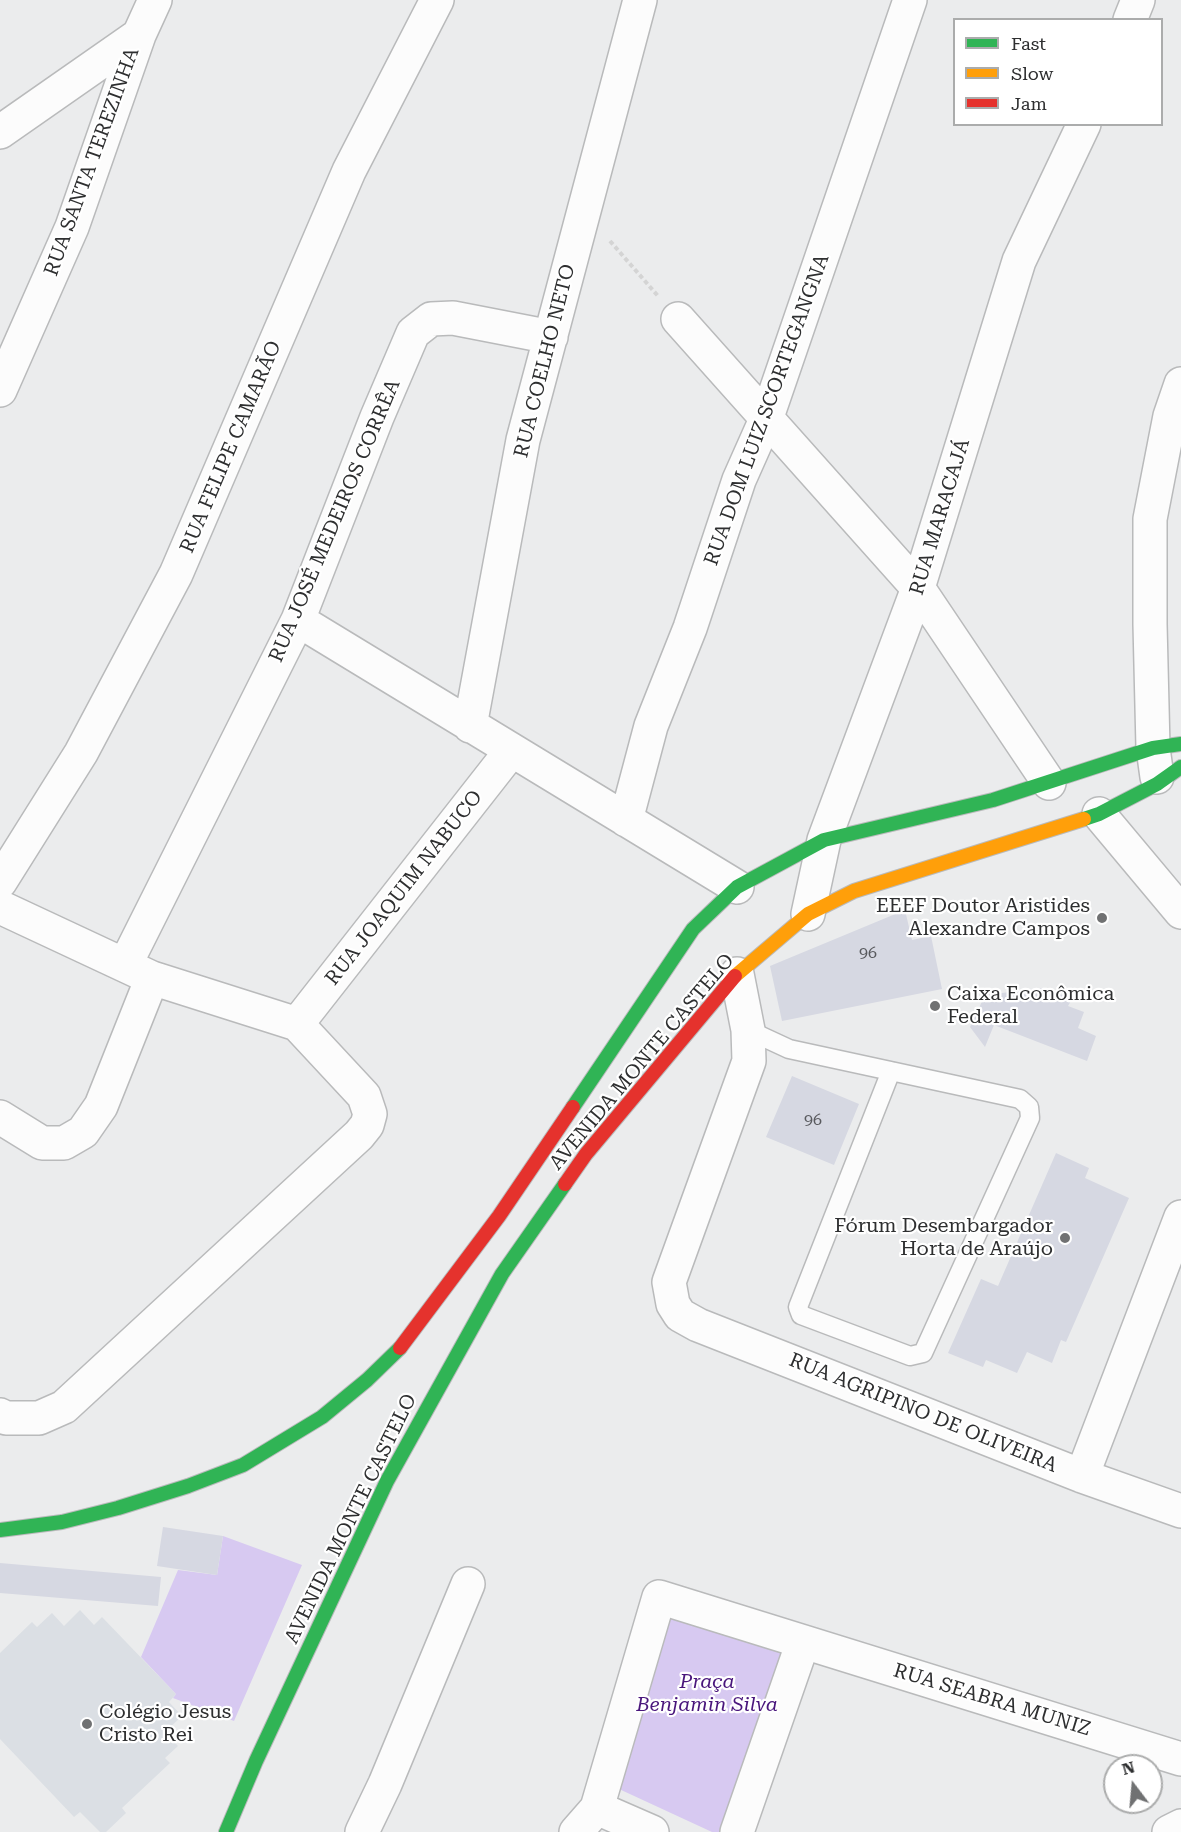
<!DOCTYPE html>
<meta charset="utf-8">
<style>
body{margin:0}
#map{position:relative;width:1181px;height:1832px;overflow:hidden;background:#ebeced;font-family:"Roboto Serif",serif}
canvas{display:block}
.legend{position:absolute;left:953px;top:18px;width:210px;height:108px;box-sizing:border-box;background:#fff;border:2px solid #abacac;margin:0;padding:8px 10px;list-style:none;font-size:18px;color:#2e2f30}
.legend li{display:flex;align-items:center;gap:12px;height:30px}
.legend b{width:30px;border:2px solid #abacac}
.north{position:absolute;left:1103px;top:1754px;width:60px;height:60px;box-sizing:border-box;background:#fff;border:2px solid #abacac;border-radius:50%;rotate:344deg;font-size:16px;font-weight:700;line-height:24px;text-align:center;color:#2e2f30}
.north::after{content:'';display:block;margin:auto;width:21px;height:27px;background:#707172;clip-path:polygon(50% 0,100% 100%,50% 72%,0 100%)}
</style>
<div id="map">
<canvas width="1181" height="1832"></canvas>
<ul class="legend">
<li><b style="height:8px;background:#30b455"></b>Fast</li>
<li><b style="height:8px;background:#ff9f0a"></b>Slow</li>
<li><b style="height:8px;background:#e5322d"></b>Jam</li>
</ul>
<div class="north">N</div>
</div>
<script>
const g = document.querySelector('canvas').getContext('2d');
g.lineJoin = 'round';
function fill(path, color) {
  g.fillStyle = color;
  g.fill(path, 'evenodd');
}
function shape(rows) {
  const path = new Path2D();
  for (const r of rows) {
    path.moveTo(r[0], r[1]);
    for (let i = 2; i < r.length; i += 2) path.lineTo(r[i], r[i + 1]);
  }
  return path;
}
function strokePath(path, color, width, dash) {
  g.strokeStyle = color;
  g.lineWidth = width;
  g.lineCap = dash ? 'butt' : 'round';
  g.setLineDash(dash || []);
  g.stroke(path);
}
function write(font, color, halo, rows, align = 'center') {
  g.font = font + ' "Roboto Serif",serif';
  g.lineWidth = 4.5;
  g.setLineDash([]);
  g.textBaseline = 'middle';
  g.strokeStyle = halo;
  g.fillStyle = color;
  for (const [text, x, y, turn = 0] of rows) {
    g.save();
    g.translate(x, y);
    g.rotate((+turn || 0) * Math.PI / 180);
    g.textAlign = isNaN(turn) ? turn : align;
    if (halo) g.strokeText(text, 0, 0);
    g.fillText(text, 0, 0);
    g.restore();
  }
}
fill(shape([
 [80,1610,94,1625,102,1617,176,1694,169,1702,182,1716,165,1732,178,1746,165,1758,170,1763,122,1808,126,1813,106,1832,100,1832,80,1812,74,1817,0,1739,0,1653,32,1622,37,1627,52,1613,64,1626]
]), '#dbdfe4');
fill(shape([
 [223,1536,302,1565,234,1721,173,1698,176,1694,141,1657,178,1570,217,1575],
 [670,1614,784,1651,721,1832,712,1832,619,1789]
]), '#d7c9f1');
fill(shape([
 [905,910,912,940,931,936,942,989,782,1021,770,966],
 [1044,988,1072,999,1068,1006,1084,1012,1078,1028,1096,1036,1087,1061,994,1025,985,1047,970,1027,985,995],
 [792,1076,859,1104,834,1165,766,1137],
 [1056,1153,1089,1168,1085,1178,1129,1198,1066,1342,1061,1340,1052,1363,1027,1352,1017,1373,986,1360,983,1367,948,1353,981,1279,998,1286],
 [163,1527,223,1536,217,1575,157,1566],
 [0,1563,161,1577,158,1606,0,1593]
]), '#d6d8e2');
const lane = shape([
 [748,1030,789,1049,1020,1099,1029,1107,1030,1118,923,1353,910,1356,801,1315,798,1307,891,1071]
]);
const street = shape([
 [1130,20,1138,0],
 [0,132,139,35],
 [678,319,918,588,1049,783],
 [0,390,72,227,139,35,155,0],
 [298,620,737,887],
 [470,726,523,440,640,0],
 [1157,777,1153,748,1150,624,1150,519,1170,416,1181,384],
 [1099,814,1181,912],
 [626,820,651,726,690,628,739,480,767,417,910,0],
 [0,882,81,753,176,574,349,171,437,0],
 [0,907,152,978,297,1024,364,1096,370,1114,367,1125,359,1135,64,1407,39,1418,6,1418,0,1415],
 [808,914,824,840,918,588,1019,261,1084,124],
 [125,965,298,620,377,417,413,333,431,319,453,318,551,337],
 [737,974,748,1030,749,1061,669,1282,673,1304,680,1315,698,1325,1082,1476,1181,1511],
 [297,1024,511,751],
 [0,1117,42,1143,64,1143,83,1132,101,1106,152,978],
 [1082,1476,1181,1217],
 [597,1808,652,1832],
 [362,1832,385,1784,468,1584],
 [576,1832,597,1808,659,1597,1181,1759],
 [737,1832,803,1642],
 [1169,1832,1181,1826]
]);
const fast = shape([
 [1084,819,1099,814,1157,784,1181,767],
 [573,1107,693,929,737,887,824,840,993,800,1153,748,1181,744],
 [0,1530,62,1522,118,1508,188,1486,243,1465,322,1417,367,1380,400,1348],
 [226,1832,256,1761,387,1481,502,1274,565,1184]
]);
const slow = shape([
 [735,976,808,914,854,891,1084,819]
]);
const jam = shape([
 [565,1184,586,1154,735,976],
 [400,1348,499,1216,573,1107]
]);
strokePath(lane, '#b9babb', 21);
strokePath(street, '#b9babb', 36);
strokePath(fast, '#b9babb', 16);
strokePath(slow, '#b9babb', 16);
strokePath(jam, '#b9babb', 16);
strokePath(shape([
 [610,241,658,296]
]), '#d4d4d4', 4, [4.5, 3]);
strokePath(lane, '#fcfcfc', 18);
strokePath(street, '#fcfcfc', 33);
strokePath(fast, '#30b455', 14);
strokePath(slow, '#ff9f0a', 14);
strokePath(jam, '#e5322d', 14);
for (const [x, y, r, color] of [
 [1102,918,6,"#707172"],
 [935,1006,6,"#707172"],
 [1065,1238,6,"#707172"],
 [87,1724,6,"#707172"]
]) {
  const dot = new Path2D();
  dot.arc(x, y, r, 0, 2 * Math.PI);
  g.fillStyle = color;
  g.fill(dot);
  strokePath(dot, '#fff', 2);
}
write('16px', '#595a5e', null, [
 ["96",868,953],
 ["96",813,1120]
]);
write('20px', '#2e2f30', '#fff', [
 ["RUA SANTA TEREZINHA",92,162,-70],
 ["RUA COELHO NETO",545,361,-76],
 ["RUA DOM LUIZ SCORTEGANGNA",767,410,-70],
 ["RUA FELIPE CAMARÃO",231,447,-67],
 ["RUA MARACAJÁ",940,517,-73],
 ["RUA JOSÉ MEDEIROS CORRÊA",335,521,-67],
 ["RUA JOAQUIM NABUCO",404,888,-52],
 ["AVENIDA MONTE CASTELO",642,1062,-50],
 ["RUA AGRIPINO DE OLIVEIRA",923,1413,22],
 ["AVENIDA MONTE CASTELO",351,1519,-64],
 ["RUA SEABRA MUNIZ",992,1700,17]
]);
write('20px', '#2e2f30', '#fff', [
 ["EEEF Doutor Aristides",1090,906],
 ["Alexandre Campos",1090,929],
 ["Caixa Econômica",947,994,"left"],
 ["Federal",947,1017,"left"],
 ["Fórum Desembargador",1053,1226],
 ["Horta de Araújo",1053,1249],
 ["Colégio Jesus",99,1712,"left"],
 ["Cristo Rei",99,1735,"left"]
], 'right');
write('italic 20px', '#49167c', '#fff', [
 ["Praça",707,1682],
 ["Benjamin Silva",707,1705]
]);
</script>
